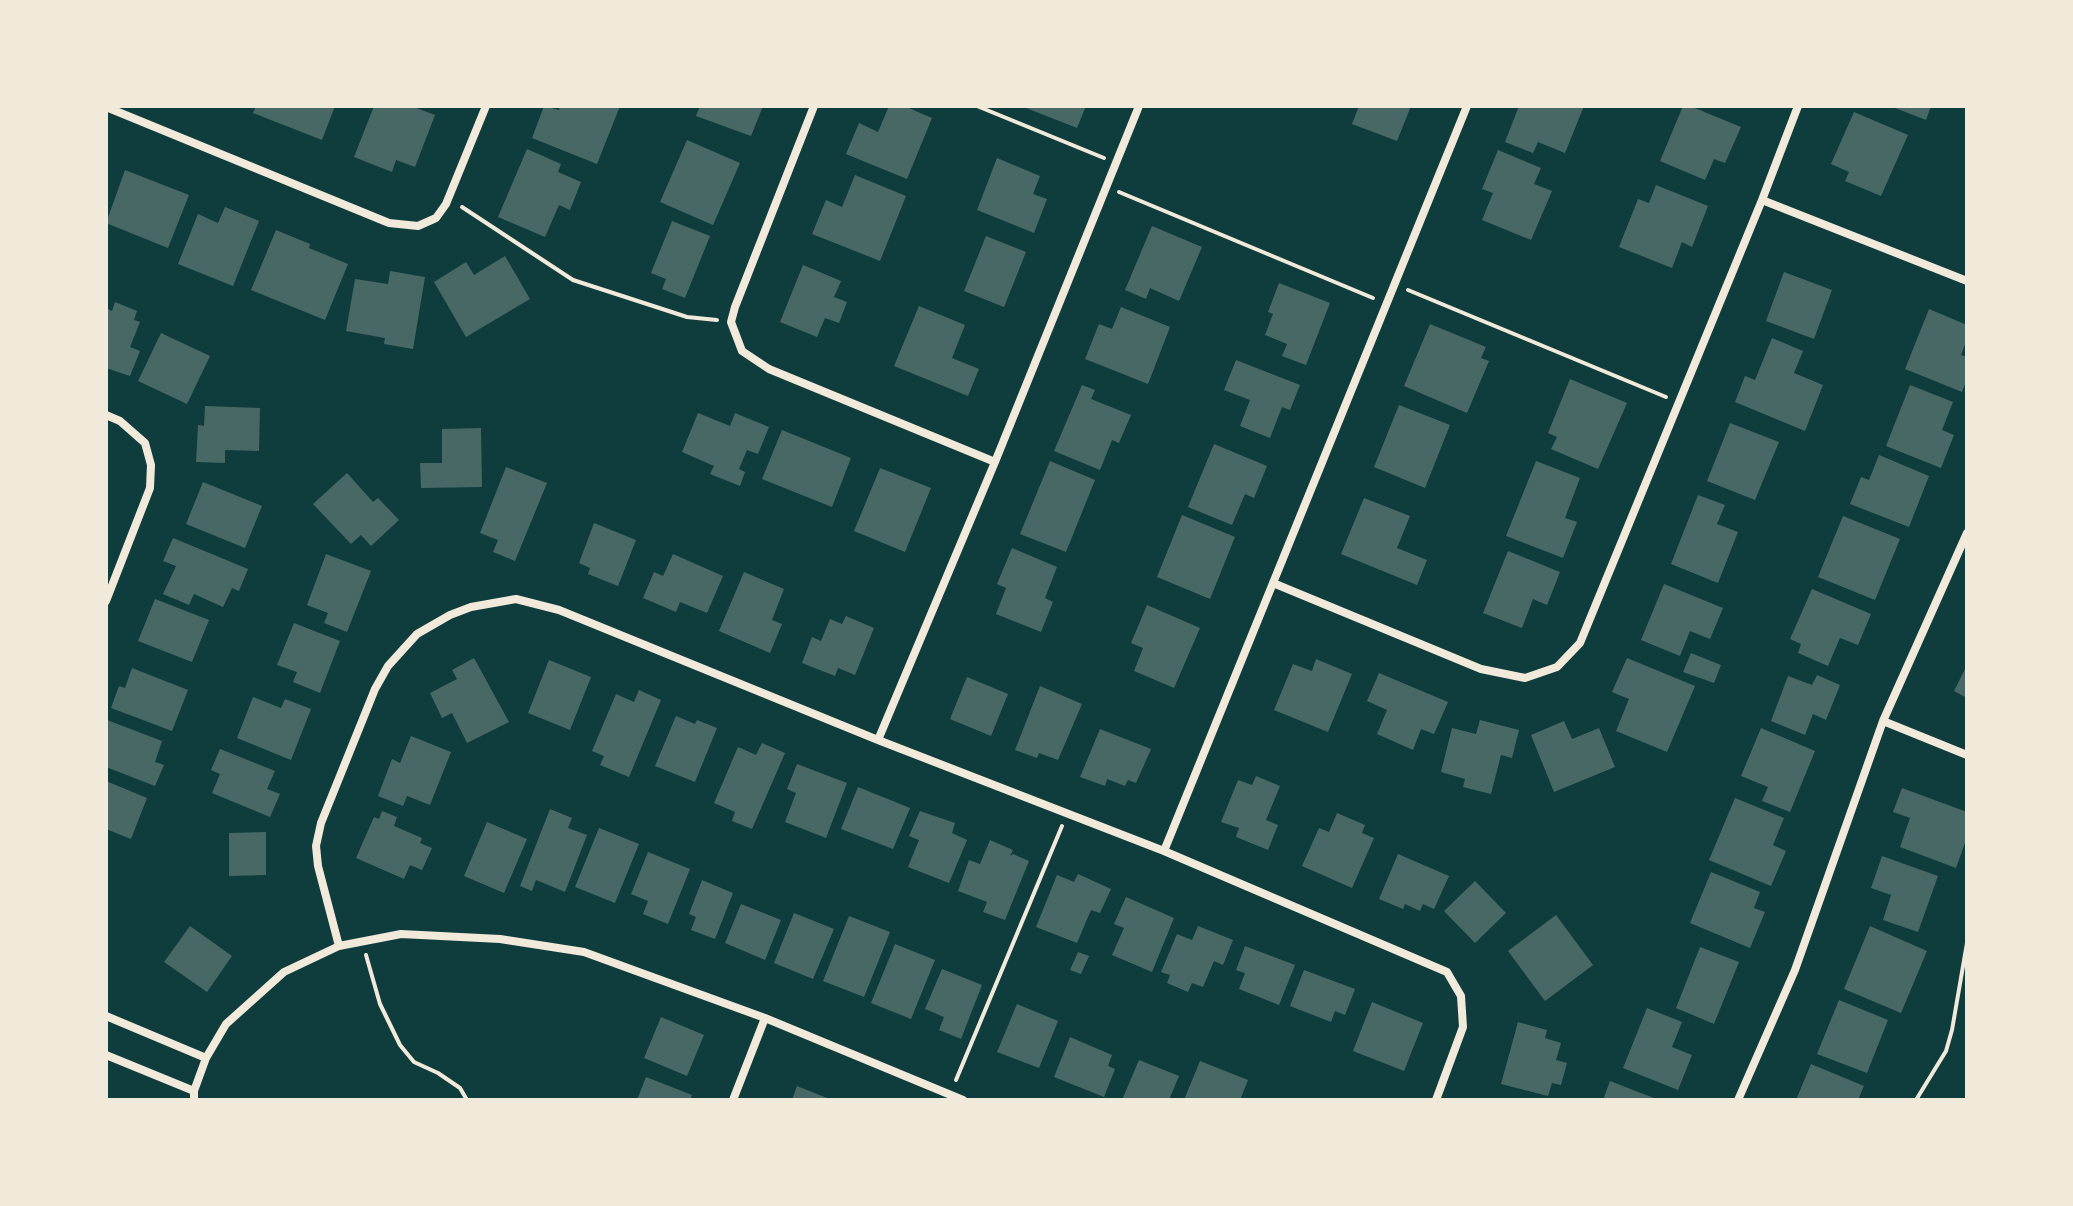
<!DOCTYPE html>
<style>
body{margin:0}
#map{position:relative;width:2073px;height:1206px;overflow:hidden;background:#0f3d3e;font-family:Manrope,sans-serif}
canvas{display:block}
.frame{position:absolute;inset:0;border:108px solid #f1e9da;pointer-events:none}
</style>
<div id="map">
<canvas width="2073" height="1206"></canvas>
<div class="frame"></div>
</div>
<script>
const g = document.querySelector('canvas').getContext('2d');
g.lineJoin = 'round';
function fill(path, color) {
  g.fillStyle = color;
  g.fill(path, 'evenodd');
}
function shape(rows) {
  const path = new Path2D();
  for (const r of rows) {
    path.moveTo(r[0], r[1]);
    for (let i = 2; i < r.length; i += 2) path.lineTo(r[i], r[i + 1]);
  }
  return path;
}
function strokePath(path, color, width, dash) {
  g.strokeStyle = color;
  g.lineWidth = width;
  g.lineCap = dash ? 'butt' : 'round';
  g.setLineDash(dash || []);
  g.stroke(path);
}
fill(shape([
 [256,106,335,106,322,140,253,113],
 [374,106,411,106,435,115,415,167,396,160,392,172,354,157],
 [544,106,559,110,560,106,620,106,597,164,532,138],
 [700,106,763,106,751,136,696,116],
 [889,106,904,106,932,118,907,179,846,154,859,123,878,132],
 [1021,106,1086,106,1077,128],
 [1359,106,1411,106,1397,141,1352,124],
 [1519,106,1584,106,1565,153,1538,142,1533,153,1505,142],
 [1683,106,1690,106,1741,127,1725,163,1714,159,1705,180,1660,161],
 [1890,106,1931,106,1926,120],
 [1854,112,1908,135,1881,196,1845,181,1849,172,1831,164],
 [687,140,740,163,713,225,660,202],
 [527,149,561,164,558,172,581,182,570,210,559,205,545,237,498,217],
 [1498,150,1541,168,1534,184,1552,191,1531,240,1482,220,1493,193,1482,189],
 [997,158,1040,176,1033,194,1047,199,1034,233,977,210],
 [125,170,189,195,168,248,106,223],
 [855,175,906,196,880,261,812,234,826,200,842,207],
 [1656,185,1708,206,1692,247,1682,242,1672,268,1619,247,1638,199,1649,203],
 [225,207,259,221,233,286,178,264,198,214,218,223],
 [672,221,710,236,685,298,662,289,666,279,651,273],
 [1152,226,1202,247,1179,301,1150,288,1146,299,1125,290],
 [276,230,310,244,309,248,348,264,325,320,251,290],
 [986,236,1026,252,1004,307,964,291],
 [505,256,530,299,466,337,434,282,466,262,474,275],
 [803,265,841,281,834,297,847,302,839,323,825,318,817,337,780,322],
 [390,271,425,277,413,349,384,344,385,338,346,331,355,279,388,284],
 [1784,272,1832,290,1814,339,1766,321],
 [1279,283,1330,303,1306,365,1282,356,1287,344,1265,335,1273,314,1268,312],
 [115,302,137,311,134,320,140,322,130,347,140,351,130,376,106,368,106,308,112,311],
 [919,306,965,325,952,358,979,369,968,396,894,366],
 [1121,307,1170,327,1148,384,1085,359,1099,324,1112,329],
 [1929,309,1967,325,1967,339,1961,355,1967,357,1967,379,1962,392,1905,369],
 [1430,324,1486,347,1481,358,1489,361,1467,413,1404,386],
 [161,333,210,356,187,404,138,381],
 [1772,338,1803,351,1794,373,1823,385,1805,431,1735,402,1745,376,1755,380],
 [1236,360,1300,385,1290,410,1282,407,1270,438,1240,426,1250,400,1224,390],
 [1570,379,1627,403,1598,469,1551,449,1557,437,1548,433],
 [1082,385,1095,390,1091,399,1131,415,1119,443,1112,440,1100,470,1054,451],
 [1910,385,1953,402,1942,430,1954,435,1941,468,1886,446],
 [1399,405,1450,425,1425,488,1374,467],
 [205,406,260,408,259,451,225,450,225,463,196,462,198,425,204,426],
 [698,413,730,426,735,413,769,427,758,454,747,450,739,469,745,472,740,486,710,474,714,466,682,452],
 [1730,423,1779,442,1755,500,1707,481],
 [481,428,482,487,421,488,420,463,442,463,442,429],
 [782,430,851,458,832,507,762,479],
 [1214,444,1267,466,1254,498,1245,494,1232,525,1188,507],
 [1879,455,1929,476,1909,527,1850,504,1861,477,1869,480],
 [1050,461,1095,480,1066,552,1020,534],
 [1536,461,1580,478,1565,518,1577,522,1563,558,1506,536],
 [506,467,547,483,515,561,493,552,498,540,480,533],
 [880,468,931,488,905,552,854,531],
 [347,473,373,502,378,498,399,520,371,546,361,535,351,544,313,504],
 [203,482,262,506,245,548,186,524],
 [1698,495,1725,505,1717,524,1738,532,1718,583,1671,564],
 [1364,498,1410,516,1397,548,1427,560,1417,585,1341,554],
 [1182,515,1235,537,1210,599,1157,577],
 [1843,516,1900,539,1875,600,1818,577],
 [594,523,636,540,618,586,588,574,590,568,579,563],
 [173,538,248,569,239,591,232,588,223,607,194,594,189,605,163,594,176,566,163,561],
 [1012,548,1057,567,1045,598,1053,602,1041,632,996,614,1006,588,997,584],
 [1508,551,1560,572,1547,605,1533,599,1522,628,1483,613],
 [326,554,371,571,347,632,324,623,328,613,307,605],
 [673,554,723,576,707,613,680,602,676,612,643,598,654,572,663,576],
 [744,572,784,589,772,620,782,624,770,653,719,631],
 [1664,584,1723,608,1710,639,1690,631,1680,656,1641,640],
 [1812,589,1871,614,1858,645,1840,638,1828,666,1798,653,1801,644,1790,639],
 [155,599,209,620,192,662,138,641],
 [1147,605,1200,628,1174,688,1134,671,1143,648,1131,643],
 [846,616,874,628,855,675,838,668,835,676,802,663,812,637,821,641,830,619,842,624],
 [294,623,340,641,320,693,293,682,297,672,277,665],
 [1691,653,1721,665,1714,683,1683,672],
 [474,658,509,722,467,743,452,713,442,718,430,693,457,679,452,670],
 [1627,658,1695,686,1667,752,1616,731,1629,699,1612,692],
 [1316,659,1352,674,1328,732,1274,710,1293,664,1312,671],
 [549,660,591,677,570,730,528,713],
 [1967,665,1967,698,1954,691],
 [132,668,188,690,172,731,111,708,119,686,125,688],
 [1379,673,1448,702,1434,734,1421,729,1413,750,1377,734,1387,710,1367,701],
 [1817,675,1840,685,1826,720,1813,714,1805,735,1771,721,1788,676,1812,685],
 [967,677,1008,694,991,736,950,719],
 [1040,686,1082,704,1058,760,1039,753,1037,758,1015,750],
 [639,690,661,700,629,777,600,765,604,756,592,751,616,694,634,702],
 [253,697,281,708,285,699,311,709,291,760,237,738],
 [676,716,695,724,697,720,717,728,695,782,655,766],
 [107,720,162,741,155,762,164,765,155,786,106,767],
 [1480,720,1519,730,1512,758,1501,755,1491,794,1463,787,1465,779,1441,772,1452,728,1476,734],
 [1564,721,1572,739,1599,728,1615,767,1554,792,1531,735],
 [1761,728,1815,751,1790,812,1762,801,1768,787,1741,776],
 [1100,729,1151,749,1136,783,1128,780,1125,786,1107,779,1105,786,1080,777],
 [411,736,451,752,430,805,407,796,403,806,378,796,392,759,400,763],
 [762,743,785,753,752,829,732,821,735,812,714,803,738,747,756,755],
 [220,749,275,771,267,789,280,794,270,817,212,793,220,774,211,770],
 [797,764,847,783,826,838,785,822,796,793,787,789],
 [1256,776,1280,786,1266,820,1278,825,1268,850,1236,837,1239,828,1221,822,1238,780,1252,785],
 [106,781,147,798,131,839,106,829],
 [858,787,910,808,893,849,841,829],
 [1902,788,1967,812,1967,837,1956,868,1900,847,1910,818,1893,812],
 [1735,798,1784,818,1773,845,1786,851,1771,886,1709,860],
 [550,809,572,818,568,828,587,835,565,892,536,880,532,891,520,886],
 [382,811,397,817,394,826,422,838,420,843,432,848,422,870,410,865,404,879,356,858,374,817,379,819],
 [920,811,955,823,952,833,967,840,949,883,908,867,919,840,909,836],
 [1337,813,1365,825,1362,833,1374,838,1352,888,1302,866,1319,828,1329,832],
 [487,822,527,839,504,893,464,876],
 [599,828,639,844,615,903,575,887],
 [266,832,266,875,229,876,229,833],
 [990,840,1013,850,1010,856,1013,854,1029,861,1005,920,983,912,987,902,958,891,969,860,980,864],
 [648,852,690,869,668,924,643,914,648,901,631,894],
 [1398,854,1449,876,1434,909,1423,904,1420,911,1405,904,1403,909,1379,899],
 [1882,856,1938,876,1918,932,1883,920,1891,895,1871,888],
 [1711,872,1760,892,1754,908,1765,912,1750,948,1690,923],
 [1078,874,1111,889,1100,913,1091,910,1077,943,1036,927,1057,875,1074,882],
 [702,880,733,893,715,939,691,930,696,917,689,914],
 [1475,881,1506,913,1475,943,1444,911],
 [1126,897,1174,918,1152,972,1112,955,1124,928,1114,924],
 [741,904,781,920,765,960,725,943],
 [794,913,834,929,813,979,774,963],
 [1556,915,1593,965,1545,1001,1508,951],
 [849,916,890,932,864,997,823,981],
 [190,926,232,956,207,992,164,962],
 [1198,926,1233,940,1223,965,1214,961,1203,987,1192,983,1188,992,1167,983,1170,975,1161,972,1177,934,1192,940],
 [1870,926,1927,951,1901,1013,1844,989],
 [895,944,935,960,911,1019,871,1003],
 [1245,946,1295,965,1279,1005,1239,989,1245,973,1236,970],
 [1700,947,1739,962,1714,1024,1676,1008],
 [1078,952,1089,956,1081,974,1070,970],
 [942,969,982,985,961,1039,939,1030,944,1017,925,1009],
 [1304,970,1355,989,1345,1015,1335,1011,1331,1022,1290,1006],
 [1839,1000,1888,1020,1867,1073,1817,1054],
 [1372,1002,1423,1023,1404,1071,1353,1051],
 [1017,1004,1058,1021,1039,1068,997,1052],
 [1647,1008,1682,1022,1672,1047,1692,1055,1678,1090,1623,1068],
 [661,1017,704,1035,687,1076,644,1058],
 [1518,1022,1547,1030,1545,1038,1561,1043,1556,1060,1567,1063,1561,1085,1552,1083,1548,1096,1501,1084],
 [1070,1037,1112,1055,1108,1066,1115,1069,1104,1097,1054,1077],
 [1139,1060,1179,1076,1169,1100,1122,1100],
 [1200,1061,1248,1080,1240,1100,1184,1100],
 [1811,1064,1864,1086,1858,1100,1796,1100],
 [646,1077,692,1095,690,1100,637,1100],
 [1610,1081,1659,1100,1603,1100],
 [797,1086,832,1100,792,1100]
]), '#486865');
strokePath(shape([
 [977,106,1104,158],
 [1119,192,1373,298],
 [462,207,573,280,687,317,717,320],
 [1408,290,1666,397],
 [366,955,380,1004,400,1045,414,1062,438,1073,460,1088,467,1100],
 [956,1080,1062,826],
 [1916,1100,1946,1051,1952,1030,1967,943]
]), '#f1e9da', 4);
strokePath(shape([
 [814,106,735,307,731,322,742,351,769,369,995,462],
 [106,107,389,223,418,226,436,218,446,204,486,106],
 [1762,200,1967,281],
 [106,415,120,421,145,443,151,465,150,488,106,601],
 [1273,583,1481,669,1525,678,1557,667,1580,643,1762,200,1798,106],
 [1883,721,1967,755],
 [878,740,995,462,1139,106],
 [1164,851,1467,106],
 [339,946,318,866,316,846,321,823,375,689,388,666,417,634,450,615,471,607,516,599,559,610,878,740,1164,851,1447,972,1461,996,1463,1027,1436,1100],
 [106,1016,206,1058],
 [106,1055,194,1091],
 [194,1100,194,1091,206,1058,226,1024,284,972,339,946,401,934,500,939,584,952,765,1018,963,1100],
 [733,1100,765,1018],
 [1738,1100,1795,970,1883,721,1967,533]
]), '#f1e9da', 8);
</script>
